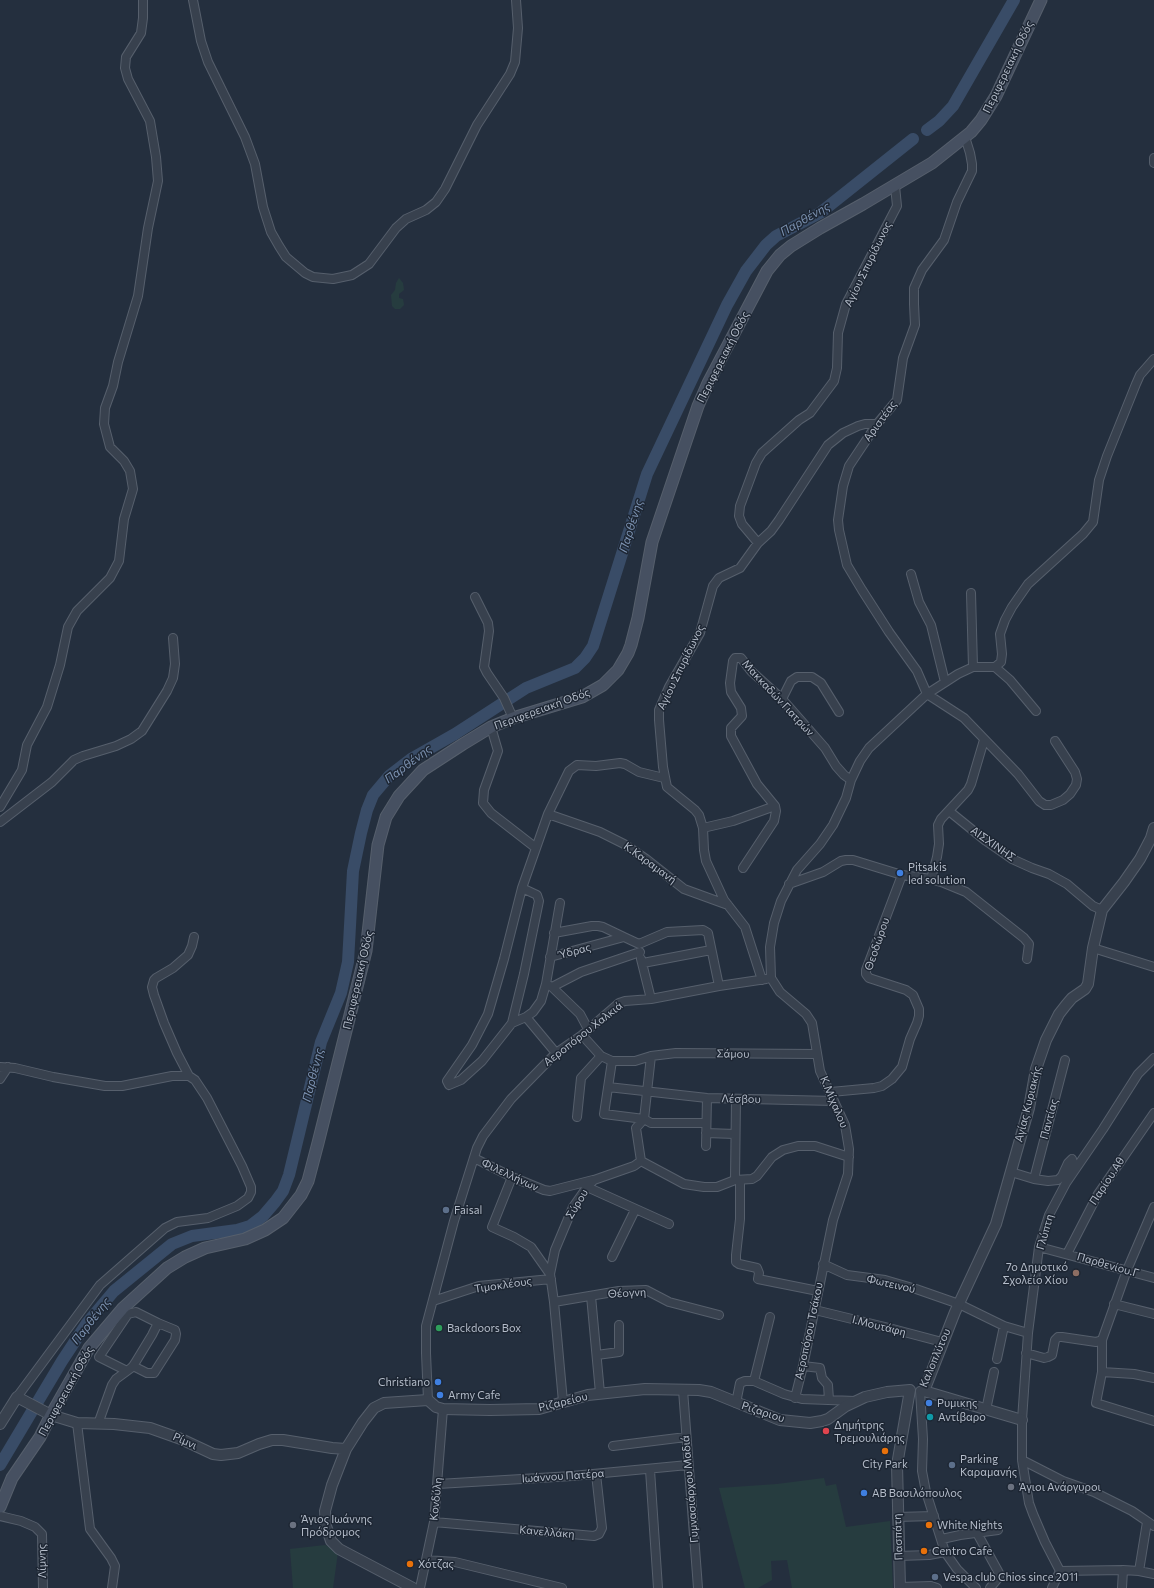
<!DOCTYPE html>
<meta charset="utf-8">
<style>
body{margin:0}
canvas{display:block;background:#242f3e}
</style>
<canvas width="1154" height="1588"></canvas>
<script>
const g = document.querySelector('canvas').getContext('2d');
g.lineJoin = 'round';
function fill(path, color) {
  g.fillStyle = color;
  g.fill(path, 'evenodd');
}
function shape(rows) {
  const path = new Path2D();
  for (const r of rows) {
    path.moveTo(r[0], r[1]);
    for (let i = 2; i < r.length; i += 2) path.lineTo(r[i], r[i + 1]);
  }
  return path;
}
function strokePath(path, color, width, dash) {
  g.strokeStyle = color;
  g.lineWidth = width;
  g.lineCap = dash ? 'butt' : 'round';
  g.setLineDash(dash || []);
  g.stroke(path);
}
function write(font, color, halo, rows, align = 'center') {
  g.font = font + ' Commissioner,sans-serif';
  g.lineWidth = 3;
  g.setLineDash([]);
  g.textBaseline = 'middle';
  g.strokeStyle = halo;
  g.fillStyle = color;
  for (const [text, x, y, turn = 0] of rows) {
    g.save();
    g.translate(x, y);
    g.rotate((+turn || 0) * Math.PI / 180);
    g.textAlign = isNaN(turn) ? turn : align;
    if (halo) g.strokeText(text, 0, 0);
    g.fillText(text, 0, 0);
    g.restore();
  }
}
fill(shape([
 [399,278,403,283,404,290,399,294,399,298,403,299,404,305,400,309,395,309,392,306,391,295,395,290,396,283],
 [824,1478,826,1486,836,1484,846,1527,890,1521,893,1588,792,1588,787,1560,771,1561,772,1580,758,1588,745,1588,719,1488,777,1484],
 [325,1545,338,1552,333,1588,293,1588,290,1549]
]), '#263c3f');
strokePath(shape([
 [927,130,939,121,953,106,1014,0],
 [0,1465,62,1361,87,1323,114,1291,172,1244,192,1236,237,1230,250,1226,263,1216,275,1202,283,1191,289,1175,321,1042,341,993,348,962,353,871,361,833,367,810,373,795,389,776,411,759,455,734,526,688,575,668,585,658,593,646,647,474,727,305,746,271,766,245,776,236,820,213,913,139]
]), '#394c67', 12);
const minor = shape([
 [193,0,201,41,208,62,245,137,255,164,263,207,271,232,279,246,286,257,305,273,313,277,333,279,352,275,369,264,396,228,406,219,426,210,436,202,445,189,477,125,510,74,515,62,518,28,516,0],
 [1154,158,1154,163],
 [758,543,771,531,779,520,828,445,843,433,858,426,865,424,877,424],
 [911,574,919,602,931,625,945,682],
 [971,593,973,667],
 [475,597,488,623,489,631,484,667,487,673,504,698,513,718],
 [995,667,1010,680,1036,711],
 [927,694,917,671,889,632,862,590,847,565,839,530,838,520,843,486,849,466,877,424,897,400,903,358,915,325,914,304,914,288,922,270,944,240,957,202,972,171,972,164,970,153,965,137],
 [927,694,964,718,1018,774,1039,801,1045,805,1051,805,1063,800,1070,794,1076,785,1077,779,1075,772,1055,741],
 [782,699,791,681,797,677,812,677,821,683,839,712],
 [491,727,498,751,484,790,483,803,491,813,536,848],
 [775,806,757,784,731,736,731,728,742,716,741,708,731,692,730,683,733,661,735,658,741,658,751,671,782,699,825,748,836,766,844,775,851,780],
 [0,807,22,770,27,745,47,707,60,665,68,627,77,611,110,578,119,561,124,519,133,489,130,471,124,461,110,447,104,424,105,408,113,386,118,362,138,296,148,228,158,181,156,157,150,121,128,79,125,68,126,57,141,33,143,18,143,0],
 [949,811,986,841,1012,859,1032,868,1049,874,1067,884,1093,906,1102,910],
 [548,814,600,832,624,844,646,859,684,889,728,905],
 [0,822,52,782,74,760,83,756,116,746,131,739,142,731,167,691,173,678,175,664,173,638],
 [703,828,733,821,775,806,776,811,774,821,743,868],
 [931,879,937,857,939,844,938,825,941,819,968,790,971,784,984,740],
 [789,884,823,872,841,861,846,860,853,860,902,875,931,879,944,883,966,892,1024,938,1029,944,1027,959],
 [522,888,504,959,488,1014,472,1045,447,1081,449,1085,461,1080,482,1061,512,1023,524,974,539,901,537,895,522,888,548,814,569,771,577,765,596,766,620,763,625,764,639,772,664,778],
 [554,933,592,926,598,926,603,927,624,937],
 [1093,948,1154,967],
 [550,957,624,937,639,944,667,932,703,930,708,933,719,986],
 [641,959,651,999],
 [643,963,711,950],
 [762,980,745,927,724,900,706,861,704,850,703,828,699,815,695,810,667,787,663,767,659,720,659,710,669,687,700,633,713,586,719,578,740,568,758,543,742,524,739,516,740,506,756,463,762,453,799,420,810,413,834,381,837,368,838,333,846,304,897,206,895,186],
 [546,984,552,987,581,972,640,952],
 [552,987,580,1014,588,1029],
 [526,1017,556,1053],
 [512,1023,526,1017,533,1012,541,1001,546,984,560,903],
 [582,1035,601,1056,612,1061,635,1061,651,1056,676,1053,816,1054],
 [612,1061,604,1114,644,1119,651,1123,706,1123],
 [0,1067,15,1068,53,1077,105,1086,122,1086,172,1076,189,1076,195,1080,207,1098,242,1166,251,1187,251,1192,248,1198,237,1206,208,1218,177,1222,165,1228,100,1285,17,1397],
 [189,1076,177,1053,164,1023,154,995,152,987,154,980,156,978,173,968,188,955,192,946,194,937],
 [0,1079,8,1067],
 [608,1087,707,1098,834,1101],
 [831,1092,874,1088,882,1086,892,1079,902,1067,910,1039,917,1023,919,1016,919,1009,913,995,906,990,869,978,866,974,866,970,902,875],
 [577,1117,581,1078,601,1056],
 [644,1119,651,1056],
 [706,1133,735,1134],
 [706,1146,707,1098],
 [474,1158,512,1177,544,1190,550,1191,593,1180],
 [641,1161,636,1128,644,1119],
 [1011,1172,1034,1179,1048,1181,1058,1180,1062,1176,1068,1163,1072,1159,1073,1162,1069,1175],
 [512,1177,492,1227,514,1237,531,1247,550,1274],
 [1034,1179,1065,1060],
 [735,1180,736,1099],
 [740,1180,740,1219,736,1255,736,1262,739,1264,757,1268,759,1273,758,1279,818,1291],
 [587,1187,669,1224],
 [1154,1207,1127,1270,1102,1340,1102,1372,1096,1403,1154,1421],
 [1039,1247,1154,1278],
 [1067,1254,1098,1194,1154,1113],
 [612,1257,635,1210],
 [823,1264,847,1275,885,1280,916,1289,959,1304,1004,1326,1028,1333],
 [591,1296,600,1393],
 [433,1301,479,1286,551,1279],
 [554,1302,619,1291,646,1290,669,1302,719,1315],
 [1114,1304,1154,1314],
 [815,1310,889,1328,942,1342],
 [1026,1353,1044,1358,1048,1357,1052,1355,1055,1340,1058,1337,1062,1337,1096,1342,1102,1340],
 [597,1355,619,1352,619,1325],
 [997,1359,1004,1326],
 [803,1366,820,1368,822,1378,828,1385,829,1400],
 [127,1371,99,1357,128,1314,136,1312,158,1323],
 [1102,1372,1134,1374,1154,1378],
 [754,1381,770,1317],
 [683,1390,698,1588],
 [924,1391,920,1391,923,1439,922,1471,926,1492,945,1552,957,1569,976,1588],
 [795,1398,803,1366,833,1220,848,1174,849,1149,845,1125,820,1071,812,1023,806,1014,780,992,771,978,770,947,774,923,781,901,797,870,820,844,833,825,846,798,851,780,860,761,869,748,927,694,958,674,973,667,995,667,1001,662,1002,654,1000,634,1005,620,1012,607,1028,584,1083,534,1093,522,1099,480,1107,456,1136,384,1140,375,1154,359],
 [428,1400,426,1353,426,1326,454,1221,477,1148,483,1136,511,1099,556,1053,582,1035,619,1003,625,1001,651,999,719,986,766,979],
 [563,1402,554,1302,550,1274,555,1250,573,1207,587,1187,594,1180,634,1166,641,1161,684,1184,704,1187,717,1187,735,1180,752,1179,757,1176,772,1157,783,1150,798,1146,815,1146,849,1157],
 [736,1403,740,1383,745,1381,754,1381,784,1394,802,1399,855,1401],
 [986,1410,994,1372],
 [77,1423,90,1529,111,1558,115,1566,112,1588],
 [98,1424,112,1385,116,1379,131,1368,133,1366,135,1363,152,1335,158,1323,175,1330,176,1334,175,1340,154,1373,147,1373,133,1366],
 [613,1446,686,1437],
 [1022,1460,1063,1481,1094,1492,1132,1511,1154,1526],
 [650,1470,658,1588],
 [438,1484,572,1476,688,1465],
 [0,1516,21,1521,35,1527,42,1534,43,1588],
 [897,1517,934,1516],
 [434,1522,594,1536,599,1534,602,1528,596,1474],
 [977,1533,999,1573,999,1577,990,1588],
 [942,1539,960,1535,998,1530],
 [898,1556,929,1555,945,1552],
 [426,1560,455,1562,562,1588],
 [1060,1571,1123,1570,1139,1571,1154,1574],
 [1139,1571,1147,1522],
 [900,1587,931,1586,937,1588],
 [420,1588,434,1522,443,1409],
 [1052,1588,1060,1571,1045,1542,1033,1514,1029,1503,1022,1460,1022,1420,1028,1333,1039,1247,1049,1215,1066,1183,1103,1129,1138,1074,1154,1058],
 [1122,1588,1123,1570]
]);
const tertiary = shape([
 [1022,1420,924,1391,955,1312,996,1224,1029,1108,1036,1069,1046,1040,1059,1014,1066,1005,1072,998,1085,989,1088,984,1093,948,1102,910,1124,882,1140,859,1151,838,1154,828],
 [0,1424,17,1397,51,1415,77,1423,114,1424,150,1428,181,1439,213,1454,221,1455,238,1453,259,1444,272,1440,283,1440,332,1448,346,1449],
 [413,1588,339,1549,331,1541,326,1526,325,1511,332,1485,346,1449,363,1422,374,1408,384,1403,428,1400,436,1407,443,1409,490,1410,539,1409,588,1395,645,1389,699,1390,711,1392,780,1420,810,1423,822,1421,828,1419,846,1406,865,1397,887,1392,910,1390,897,1465,900,1588]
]);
const secondary = shape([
 [0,1507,12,1478,40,1437,51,1415,89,1348,123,1308,167,1268,185,1257,205,1248,245,1239,265,1230,283,1218,301,1195,308,1181,318,1143,366,951,378,845,386,817,399,796,423,770,463,744,491,727,513,718,582,697,603,685,618,670,628,653,631,645,638,618,652,542,698,406,708,383,767,271,780,255,791,246,820,228,863,204,932,163,971,132,981,120,996,96,1041,0]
]);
strokePath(minor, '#565f6c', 10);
strokePath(tertiary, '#565f6c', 12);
strokePath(secondary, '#565f6c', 13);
strokePath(minor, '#38414e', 8);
strokePath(tertiary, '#38414e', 10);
strokePath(secondary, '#465061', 11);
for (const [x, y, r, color] of [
 [900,873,4,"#3f7fe0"],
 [446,1210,4,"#5c6f8a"],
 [1076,1273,4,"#8d6e63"],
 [439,1328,4,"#2e9e5b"],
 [438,1382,4,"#3f7fe0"],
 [440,1395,4,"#3f7fe0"],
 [929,1403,4,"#3f7fe0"],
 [930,1417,4,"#0f9aa8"],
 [826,1431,4,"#e0444e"],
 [885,1451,4,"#e8710a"],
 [952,1465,4,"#5c6f8a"],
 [1011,1487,4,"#6b7280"],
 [864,1493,4,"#3f7fe0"],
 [293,1525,4,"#6b7280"],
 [929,1525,4,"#e8710a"],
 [924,1551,4,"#e8710a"],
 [410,1564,4,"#e8710a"],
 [935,1577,4,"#5c6f8a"]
]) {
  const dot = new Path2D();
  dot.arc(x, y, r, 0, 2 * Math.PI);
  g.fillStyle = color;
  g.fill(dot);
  strokePath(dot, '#1d2633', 1.5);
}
write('11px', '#b4bcc9', '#1d2633', [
 ["Περιφερειακή Οδός",1008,67,-64],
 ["Αγίου Σπυρίδωνος",868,264,-64],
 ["Περιφερειακή Οδός",723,357,-63],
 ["Αριστέας",880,421,-54],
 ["Αγίου Σπυρίδωνος",681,667,-64],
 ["Μακκαδών Γιατρών",778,698,47],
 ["Περιφερειακή Οδός",542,709,-20],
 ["ΑΙΣΧΙΝΗΣ",993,844,35],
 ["Κ.Καραμανή",650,863,36],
 ["Θεοδώρου",877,944,-71],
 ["Ύδρας",575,951,-15],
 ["Περιφερειακή Οδός",358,980,-77],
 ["Αεροπόρου Χαλκιά",583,1034,-38],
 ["Σάμου",733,1054,1],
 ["Λέσβου",741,1099,1],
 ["Κ.Μίχαλου",834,1102,67],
 ["Αγίας Κυριακής",1028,1104,-76],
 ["Παντίας",1049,1119,-75],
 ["Φιλελλήνων",510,1175,25],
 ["Παρίου.Αθ",1107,1181,-57],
 ["Σύρου",577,1204,-59],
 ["Γλύπτη",1045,1232,-74],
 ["Παρθενίου.Γ",1108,1265,16],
 ["Φωτεινού",891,1284,13],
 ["Τιμοκλέους",503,1285,-8],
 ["Θέογνη",627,1293,-3],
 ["Ι.Μουτάφη",879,1326,14],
 ["Αεροπόρου Τσάκου",809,1331,-78],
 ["Καλοπλύτου",935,1358,-67],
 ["Περιφερειακή Οδός",66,1391,-61],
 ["Ριζαρείου",563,1402,-14],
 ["Ριζαριου",763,1412,18],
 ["Ρίμνι",185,1441,24],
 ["Ιωάννου Πατέρα",563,1476,-4],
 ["Γυμνασιάρχου Μαδιά",690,1489,-95],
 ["Κονδύλη",436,1499,-84],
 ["Κανελλάκη",547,1532,5],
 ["Πασπάτη",898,1537,-92],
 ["Λίμνης",42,1561,-91]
]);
write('11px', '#b4bcc9', '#1d2633', [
 ["Pitsakis",908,867],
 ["led solution",908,880],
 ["Faisal",454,1210],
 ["7ο Δημοτικό",1068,1267,"right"],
 ["Σχολείο Χίου",1068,1280,"right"],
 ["Backdoors Box",447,1328],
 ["Christiano",430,1382,"right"],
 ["Army Cafe",448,1395],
 ["Ρυμικης",937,1403],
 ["Αντίβαρο",938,1417],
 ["Δημήτρης",834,1425],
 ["Τρεμουλιάρης",834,1438],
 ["Parking",960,1459],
 ["Καραμανής",960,1472],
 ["City Park",885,1464,"center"],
 ["Άγιοι Ανάργυροι",1019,1487],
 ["ΑΒ Βασιλόπουλος",872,1493],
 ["Άγιος Ιωάννης",301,1519],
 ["Πρόδρομος",301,1532],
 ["White Nights",937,1525],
 ["Centro Cafe",932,1551],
 ["Χότζας",418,1564],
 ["Vespa club Chios since 2011",943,1577]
], 'left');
write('italic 12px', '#7c92b1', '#1d2633', [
 ["Παρθένης",805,219,-30],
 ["Παρθένης",631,526,-73],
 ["Παρθένης",408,764,-37],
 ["Παρθένης",313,1075,-76],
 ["Παρθένης",91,1321,-52]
]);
</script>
